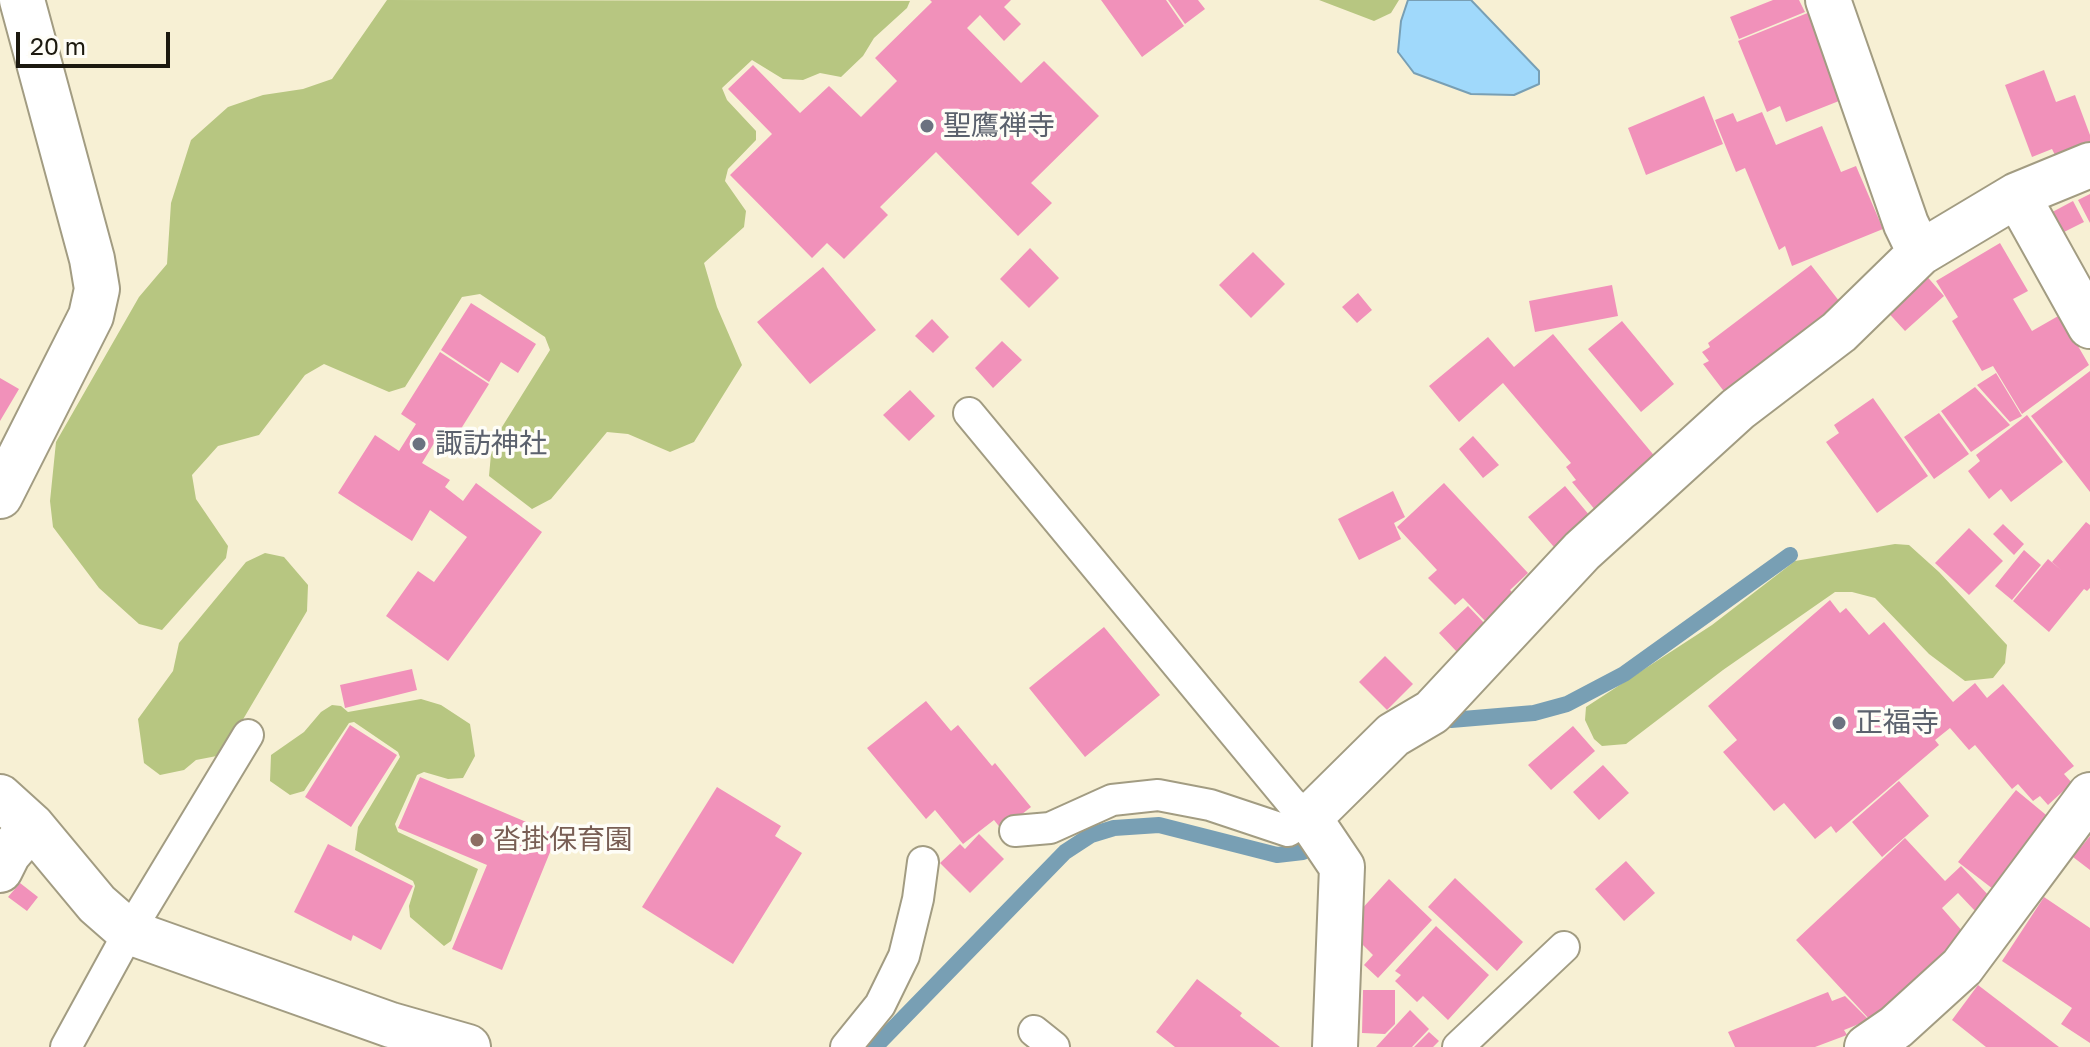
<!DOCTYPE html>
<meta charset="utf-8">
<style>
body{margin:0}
#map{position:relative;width:2090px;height:1047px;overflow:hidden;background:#f7f0d4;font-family:"Golos Text",sans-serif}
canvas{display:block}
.scale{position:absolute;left:16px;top:32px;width:154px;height:36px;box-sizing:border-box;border:4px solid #1c190f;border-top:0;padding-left:10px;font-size:24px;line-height:28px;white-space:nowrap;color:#1c190f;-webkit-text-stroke:6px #fefdf7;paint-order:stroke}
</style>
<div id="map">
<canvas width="2090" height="1047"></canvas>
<div class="scale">20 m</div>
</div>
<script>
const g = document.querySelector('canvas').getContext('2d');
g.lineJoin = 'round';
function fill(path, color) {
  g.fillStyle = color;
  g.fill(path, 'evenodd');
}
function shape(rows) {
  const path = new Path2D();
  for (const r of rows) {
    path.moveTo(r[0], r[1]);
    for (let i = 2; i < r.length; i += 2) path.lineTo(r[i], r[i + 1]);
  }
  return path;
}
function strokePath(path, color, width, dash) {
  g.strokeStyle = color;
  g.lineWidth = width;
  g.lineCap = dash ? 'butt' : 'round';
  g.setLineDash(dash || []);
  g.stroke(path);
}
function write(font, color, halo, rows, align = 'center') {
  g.font = font + ' "Golos Text","Noto Sans JP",sans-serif';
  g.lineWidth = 7;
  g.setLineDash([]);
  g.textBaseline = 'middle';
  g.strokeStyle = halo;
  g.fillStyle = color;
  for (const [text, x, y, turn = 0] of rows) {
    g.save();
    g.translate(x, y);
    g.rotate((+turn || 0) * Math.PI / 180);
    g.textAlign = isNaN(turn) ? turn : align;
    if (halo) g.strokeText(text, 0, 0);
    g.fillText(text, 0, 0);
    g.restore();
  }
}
fill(shape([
 [387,0,910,1,907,8,874,38,863,56,841,77,820,73,803,80,783,79,752,60,722,88,727,100,756,131,756,140,728,169,725,181,746,211,744,227,704,263,717,307,742,365,694,442,670,452,628,434,607,432,551,499,532,509,489,476,492,443,550,350,545,337,480,294,462,297,405,387,389,392,324,364,305,375,259,435,218,446,192,475,196,499,228,546,226,558,162,630,139,624,99,588,53,527,50,501,56,442,139,297,167,264,171,203,191,140,228,107,263,95,303,89,332,79],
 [1319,0,1399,0,1391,13,1374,21],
 [1895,544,1909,545,1939,572,2007,645,2005,663,1993,678,1965,681,1929,654,1875,598,1852,592,1835,592,1723,670,1626,744,1602,746,1594,739,1585,720,1586,707,1712,625,1795,561],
 [265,553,284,557,308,585,307,611,222,755,196,760,184,770,160,775,144,763,138,719,173,671,179,643,246,562],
 [421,699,441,705,470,724,475,756,463,778,448,779,424,772,417,775,395,824,398,832,478,869,451,941,444,946,410,917,409,906,415,886,413,881,355,850,358,827,400,757,398,752,354,722,349,723,304,791,290,795,270,781,271,755,304,732,321,712,332,705,341,706,348,712]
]), '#b7c681');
const water = shape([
 [1408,0,1471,0,1539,71,1539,84,1514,95,1471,94,1414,73,1398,52,1401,21,1408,0]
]);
fill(water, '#a0d9fb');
strokePath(water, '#789fb4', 2);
strokePath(shape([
 [1451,720,1534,713,1567,704,1624,674,1790,555],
 [875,1047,1065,852,1091,835,1114,828,1159,825,1277,855,1303,852]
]), '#789fb4', 16);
fill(shape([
 [930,0,1011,0,1004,7,1021,24,1004,41,980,15,967,28,1021,83,1044,61,1099,116,1031,183,1052,203,1018,236,936,152,880,207,888,215,844,259,827,243,812,258,730,175,772,134,728,89,753,65,800,113,829,86,861,117,897,81,875,58,932,2],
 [1101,0,1166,0,1184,26,1142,57],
 [1168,0,1198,0,1205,9,1185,24],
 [1773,0,1799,0,1805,12,1739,39,1730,17],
 [1810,12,1844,99,1786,122,1780,106,1767,112,1738,41],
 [2044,70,2056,102,2075,95,2090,135,2090,142,2055,155,2052,149,2032,157,2005,85],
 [1704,96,1723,144,1646,175,1628,128],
 [1762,112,1776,145,1822,126,1841,172,1856,166,1883,229,1792,266,1785,246,1779,250,1745,168,1736,172,1715,120,1733,113,1737,122],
 [2090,194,2090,223,2078,200],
 [2073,201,2084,222,2054,237,2043,217],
 [2000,243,2028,291,2013,299,2032,331,2060,315,2089,365,2022,414,1993,366,1982,371,1952,321,1958,317,1936,281],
 [1030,248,1059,278,1029,308,1000,279],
 [1253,252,1285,284,1251,318,1219,285],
 [1811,265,1843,306,1726,394,1703,364,1709,361,1702,352,1710,347,1708,343],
 [823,267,876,330,810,384,757,322],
 [1924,273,1944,296,1905,331,1884,308],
 [1612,285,1618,316,1535,332,1529,301],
 [1358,293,1372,310,1357,323,1342,307],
 [471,303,536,344,518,373,501,362,489,382,441,350],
 [932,319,949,337,933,353,915,336],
 [1622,321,1674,384,1641,412,1588,349],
 [1553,334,1657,459,1596,511,1572,482,1576,480,1566,467,1571,463,1503,383,1459,422,1429,386,1488,337,1514,367],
 [1002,341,1022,360,993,388,975,368],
 [440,352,489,384,449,448,436,440,422,463,450,480,445,487,463,501,476,483,542,532,448,661,386,616,418,571,434,582,467,537,430,510,412,541,338,493,375,435,399,451,416,424,401,414],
 [2090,371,2090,492,2031,416],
 [1996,373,2022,416,2010,422,1977,385],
 [0,378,19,389,0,421],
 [1975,387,2010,425,1971,452,1941,411],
 [910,390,935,416,909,441,883,415],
 [1873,398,1928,476,1877,513,1826,442,1839,433,1834,425],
 [1939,413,1969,454,1934,479,1904,437],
 [2027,415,2063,462,2011,502,2001,489,1989,499,1968,471,1980,461,1976,455],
 [1473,436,1499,465,1483,478,1459,449],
 [1444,483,1528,573,1510,590,1516,596,1487,623,1463,598,1455,605,1428,578,1437,570,1397,527],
 [1565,486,1590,516,1554,547,1528,517],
 [1393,491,1405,517,1394,523,1401,539,1359,560,1338,519],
 [2086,522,2090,525,2090,588,2087,591,2084,589,2049,632,2013,601,2048,559,2061,570,2052,562],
 [2003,524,2024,544,2014,555,1993,534],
 [1969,528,2003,561,1969,595,1935,563],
 [2024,550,2041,565,2012,600,1995,586],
 [1830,600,1840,613,1846,608,1869,635,1884,622,1953,702,1975,683,1987,698,2003,684,2074,766,2064,774,2072,783,2048,805,2040,796,2033,801,2018,784,2012,789,1975,745,1969,750,1950,728,1935,740,1939,745,1836,833,1831,826,1815,839,1784,803,1774,811,1723,752,1737,740,1708,706],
 [1468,606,1486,625,1457,652,1439,633],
 [1104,627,1160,695,1085,757,1029,688],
 [1385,656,1413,684,1387,710,1359,682],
 [412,669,417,690,345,708,340,685],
 [926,701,951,731,958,725,992,766,995,763,1031,807,1002,830,994,820,963,844,935,810,926,819,867,748],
 [350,725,397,755,351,827,305,797],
 [1573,726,1595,751,1551,790,1528,765],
 [1603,765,1629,793,1599,820,1573,792],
 [420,777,557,835,502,970,452,949,487,865,398,828],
 [1899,781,1929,816,1882,857,1852,822],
 [717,787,781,826,775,836,802,853,733,964,642,907],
 [2016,790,2051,819,1993,889,1958,862],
 [979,834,1004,859,970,893,940,863,960,844,965,849],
 [2090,836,2090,870,2073,857],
 [1905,838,1945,881,1961,866,1991,898,1976,912,1958,893,1942,908,1964,933,1870,1020,1796,940],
 [328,844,413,886,381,950,353,935,351,941,294,912],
 [1626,861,1655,893,1624,921,1595,889],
 [1455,878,1523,942,1497,971,1428,907],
 [1389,879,1432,920,1378,978,1364,965,1373,955,1361,943,1359,912],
 [20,883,38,897,27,911,8,897],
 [2044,897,2090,928,2090,1043,2061,1024,2072,1008,2002,961],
 [1436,926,1489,975,1448,1020,1423,996,1417,1002,1395,981,1401,975,1395,971],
 [1197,979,1242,1013,1240,1016,1280,1047,1175,1047,1156,1032],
 [1978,985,2059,1047,1986,1047,1952,1020],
 [1363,990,1395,990,1395,1024,1385,1034,1362,1033],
 [1828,992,1832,1001,1845,996,1869,1020,1844,1030,1847,1035,1815,1047,1735,1047,1728,1032],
 [1410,1010,1429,1029,1412,1047,1376,1047],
 [1429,1032,1439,1041,1433,1047,1414,1047]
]), '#f191ba');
const service = shape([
 [969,413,1291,802,1309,818,1288,831,1210,805,1158,795,1112,800,1050,828,1015,831],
 [1034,1031,1054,1047],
 [66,1047,129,932,248,735],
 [846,1047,880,1005,904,956,918,899,923,862],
 [1458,1047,1564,947]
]);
const minor = shape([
 [1828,0,1906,224,1920,253],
 [2017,195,2090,326],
 [0,496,91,316,97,289,92,259,22,0],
 [0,797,32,826,97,904,129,932,391,1025,468,1047],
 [0,870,8,854,32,826],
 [1335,1047,1342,867,1309,818,1393,735,1432,712,1582,551,1738,409,1839,332,1920,253,2017,195,2090,165],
 [1867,1047,1896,1027,1962,967,2090,795]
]);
strokePath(service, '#a29c82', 34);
strokePath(minor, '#a29c82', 48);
strokePath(service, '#fff', 30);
strokePath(minor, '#fff', 44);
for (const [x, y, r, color] of [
 [927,126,8,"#6b7280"],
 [419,444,8,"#6b7280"],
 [1839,723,8,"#6b7280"],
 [477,840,8,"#8d6e63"]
]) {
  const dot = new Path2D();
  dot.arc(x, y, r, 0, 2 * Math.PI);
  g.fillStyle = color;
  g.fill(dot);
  strokePath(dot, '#fefdf7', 3);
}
write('28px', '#5b616d', '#fefdf7', [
 ["聖鷹禅寺",943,126],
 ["諏訪神社",435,444],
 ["正福寺",1855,723]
], 'left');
write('28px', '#785e54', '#fefdf7', [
 ["沓掛保育園",493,840]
], 'left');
</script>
